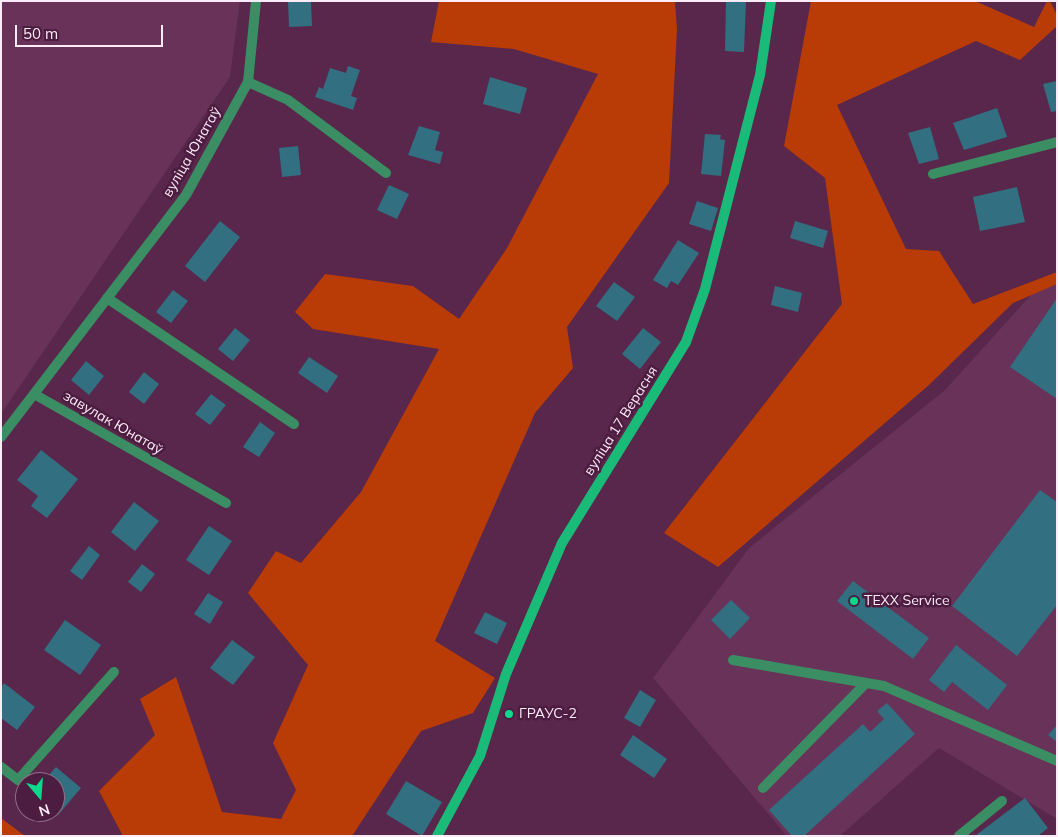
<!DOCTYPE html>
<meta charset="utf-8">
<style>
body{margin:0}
#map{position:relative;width:1058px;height:837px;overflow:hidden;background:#58274b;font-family:Mulish,sans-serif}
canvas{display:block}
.frame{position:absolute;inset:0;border:2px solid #feebf8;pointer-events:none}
.north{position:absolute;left:15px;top:772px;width:50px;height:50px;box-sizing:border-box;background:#4c1d40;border:1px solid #936f8a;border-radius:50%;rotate:162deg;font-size:14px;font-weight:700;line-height:20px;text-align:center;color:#feebf8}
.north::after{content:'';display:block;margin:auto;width:18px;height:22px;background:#0ad98b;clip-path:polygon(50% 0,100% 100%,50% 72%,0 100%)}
.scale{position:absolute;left:15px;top:25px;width:148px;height:22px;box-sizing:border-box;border:2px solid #feebf8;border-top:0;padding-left:6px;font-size:15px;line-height:18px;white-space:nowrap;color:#feebf8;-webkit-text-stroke:4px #4c1d40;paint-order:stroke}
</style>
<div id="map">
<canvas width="1058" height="837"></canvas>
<div class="frame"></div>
<div class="north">N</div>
<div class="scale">50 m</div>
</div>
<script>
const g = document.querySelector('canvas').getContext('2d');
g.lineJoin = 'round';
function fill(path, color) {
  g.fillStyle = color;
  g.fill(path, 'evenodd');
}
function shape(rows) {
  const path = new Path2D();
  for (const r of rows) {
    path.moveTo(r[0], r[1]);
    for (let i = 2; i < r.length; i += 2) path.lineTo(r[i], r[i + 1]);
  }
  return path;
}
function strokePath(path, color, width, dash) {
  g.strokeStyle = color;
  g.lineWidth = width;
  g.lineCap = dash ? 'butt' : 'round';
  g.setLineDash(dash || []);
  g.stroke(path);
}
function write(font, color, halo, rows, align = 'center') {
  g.font = font + ' Mulish,sans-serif';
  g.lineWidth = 5;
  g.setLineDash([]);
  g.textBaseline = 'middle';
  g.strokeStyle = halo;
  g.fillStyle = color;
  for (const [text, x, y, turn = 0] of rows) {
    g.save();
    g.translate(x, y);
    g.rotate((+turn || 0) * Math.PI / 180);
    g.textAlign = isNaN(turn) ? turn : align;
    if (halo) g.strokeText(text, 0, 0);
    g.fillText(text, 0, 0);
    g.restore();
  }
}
fill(shape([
 [1,1,240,1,230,77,1,414],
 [1049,275,1057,279,1057,819,939,748,840,836,787,836,653,678,749,548,945,390]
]), '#683259');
fill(shape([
 [439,1,675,1,677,29,669,183,567,327,573,368,535,413,435,641,495,678,473,713,421,731,352,836,123,836,99,791,155,735,140,699,176,677,222,812,281,819,296,790,273,743,308,665,248,593,276,551,301,563,361,492,439,349,313,329,295,312,325,274,413,286,459,319,507,248,598,74,514,49,431,42],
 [811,1,975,1,1034,27,1047,1,1050,1,1057,15,1057,26,1020,60,976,41,837,105,906,249,939,251,973,304,1057,272,1057,284,1013,303,929,385,718,567,664,533,842,304,825,178,784,146],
 [1,818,25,836,1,836]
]), '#b93b05');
fill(shape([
 [288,1,311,1,312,26,289,27],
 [726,1,746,1,744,52,725,51],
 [348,66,360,70,351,96,357,98,353,110,315,97,319,87,323,89,330,68,346,73],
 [490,77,527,88,520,114,483,104],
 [1057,81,1057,111,1051,112,1043,84],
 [997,108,1007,137,964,150,953,123],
 [419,126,440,132,435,150,443,152,440,164,408,155],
 [930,127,939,159,919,164,908,133],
 [705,134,721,135,720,139,725,140,721,176,701,174],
 [298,146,301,175,282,177,279,148],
 [389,185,409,194,397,219,377,210],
 [1017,187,1025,222,980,231,973,197],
 [697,201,718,208,711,231,689,224],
 [220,221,240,237,205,282,185,266],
 [795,221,828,231,823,248,790,238],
 [678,240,699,253,678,285,671,281,667,288,653,280],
 [614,282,635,297,617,321,596,306],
 [775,286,802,293,798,312,771,305],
 [173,290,188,301,171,323,156,312],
 [1057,298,1057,399,1010,367],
 [235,328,250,340,233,361,218,349],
 [643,328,661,342,640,369,622,354],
 [309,357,338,376,327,393,298,373],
 [86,361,104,376,89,395,71,380],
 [144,372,159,384,144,404,129,392],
 [211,394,226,405,210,425,195,414],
 [260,422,275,433,259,457,243,447],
 [41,450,78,479,47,518,31,506,38,496,17,480],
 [1040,490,1057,502,1057,605,1017,656,952,606],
 [134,502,159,521,135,551,111,532],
 [209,526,232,541,209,575,186,560],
 [89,546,100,555,82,580,70,571],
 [142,564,155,574,141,592,128,582],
 [853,581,929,638,913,659,837,601],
 [208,593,223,602,210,624,194,614],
 [731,600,750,618,730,639,711,620],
 [485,612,507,623,497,644,474,633],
 [65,620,101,645,80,675,44,650],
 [232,640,255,657,233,685,210,668],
 [956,645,1007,685,988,710,952,682,944,692,929,680],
 [4,683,35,707,17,730,1,718,1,687],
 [640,690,656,700,640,727,624,718],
 [887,703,915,734,804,836,792,836,769,810,863,724,870,732,884,719,877,711],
 [1057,725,1057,742,1048,735],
 [633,735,667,759,654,778,620,755],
 [56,767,81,788,58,815,55,813,55,782,43,782],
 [406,781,442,802,422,836,386,814],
 [1025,798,1048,828,1038,836,975,836]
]), '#326f80');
strokePath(shape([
 [248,82,288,100,386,173],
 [733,660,884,686,1057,761],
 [1,767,18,780,114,672],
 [763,788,866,683],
 [959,836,1002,801]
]), '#3b8d63', 10);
strokePath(shape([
 [933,174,1057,142],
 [107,298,294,424],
 [34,394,186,195,248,82,256,1],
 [1,437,34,394,226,503]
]), '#3b8d63', 10);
strokePath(shape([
 [437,836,480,756,506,674,562,543,686,342,705,289,760,75,771,1]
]), '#1aba78', 10);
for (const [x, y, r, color] of [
 [854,601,5,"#0ad98b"],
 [509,714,5,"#0ad98b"]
]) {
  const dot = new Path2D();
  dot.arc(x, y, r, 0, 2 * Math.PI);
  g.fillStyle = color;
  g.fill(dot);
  strokePath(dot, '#4c1d40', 2);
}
write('14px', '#feebf8', '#4c1d40', [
 ["вуліца Юнатаў",192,152,-60],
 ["вуліца 17 Верасня",621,421,-58],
 ["завулак Юнатаў",113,423,30]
]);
write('14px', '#feebf8', '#4c1d40', [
 ["TEXX Service",864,601],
 ["ГРАУС-2",519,714]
], 'left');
</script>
